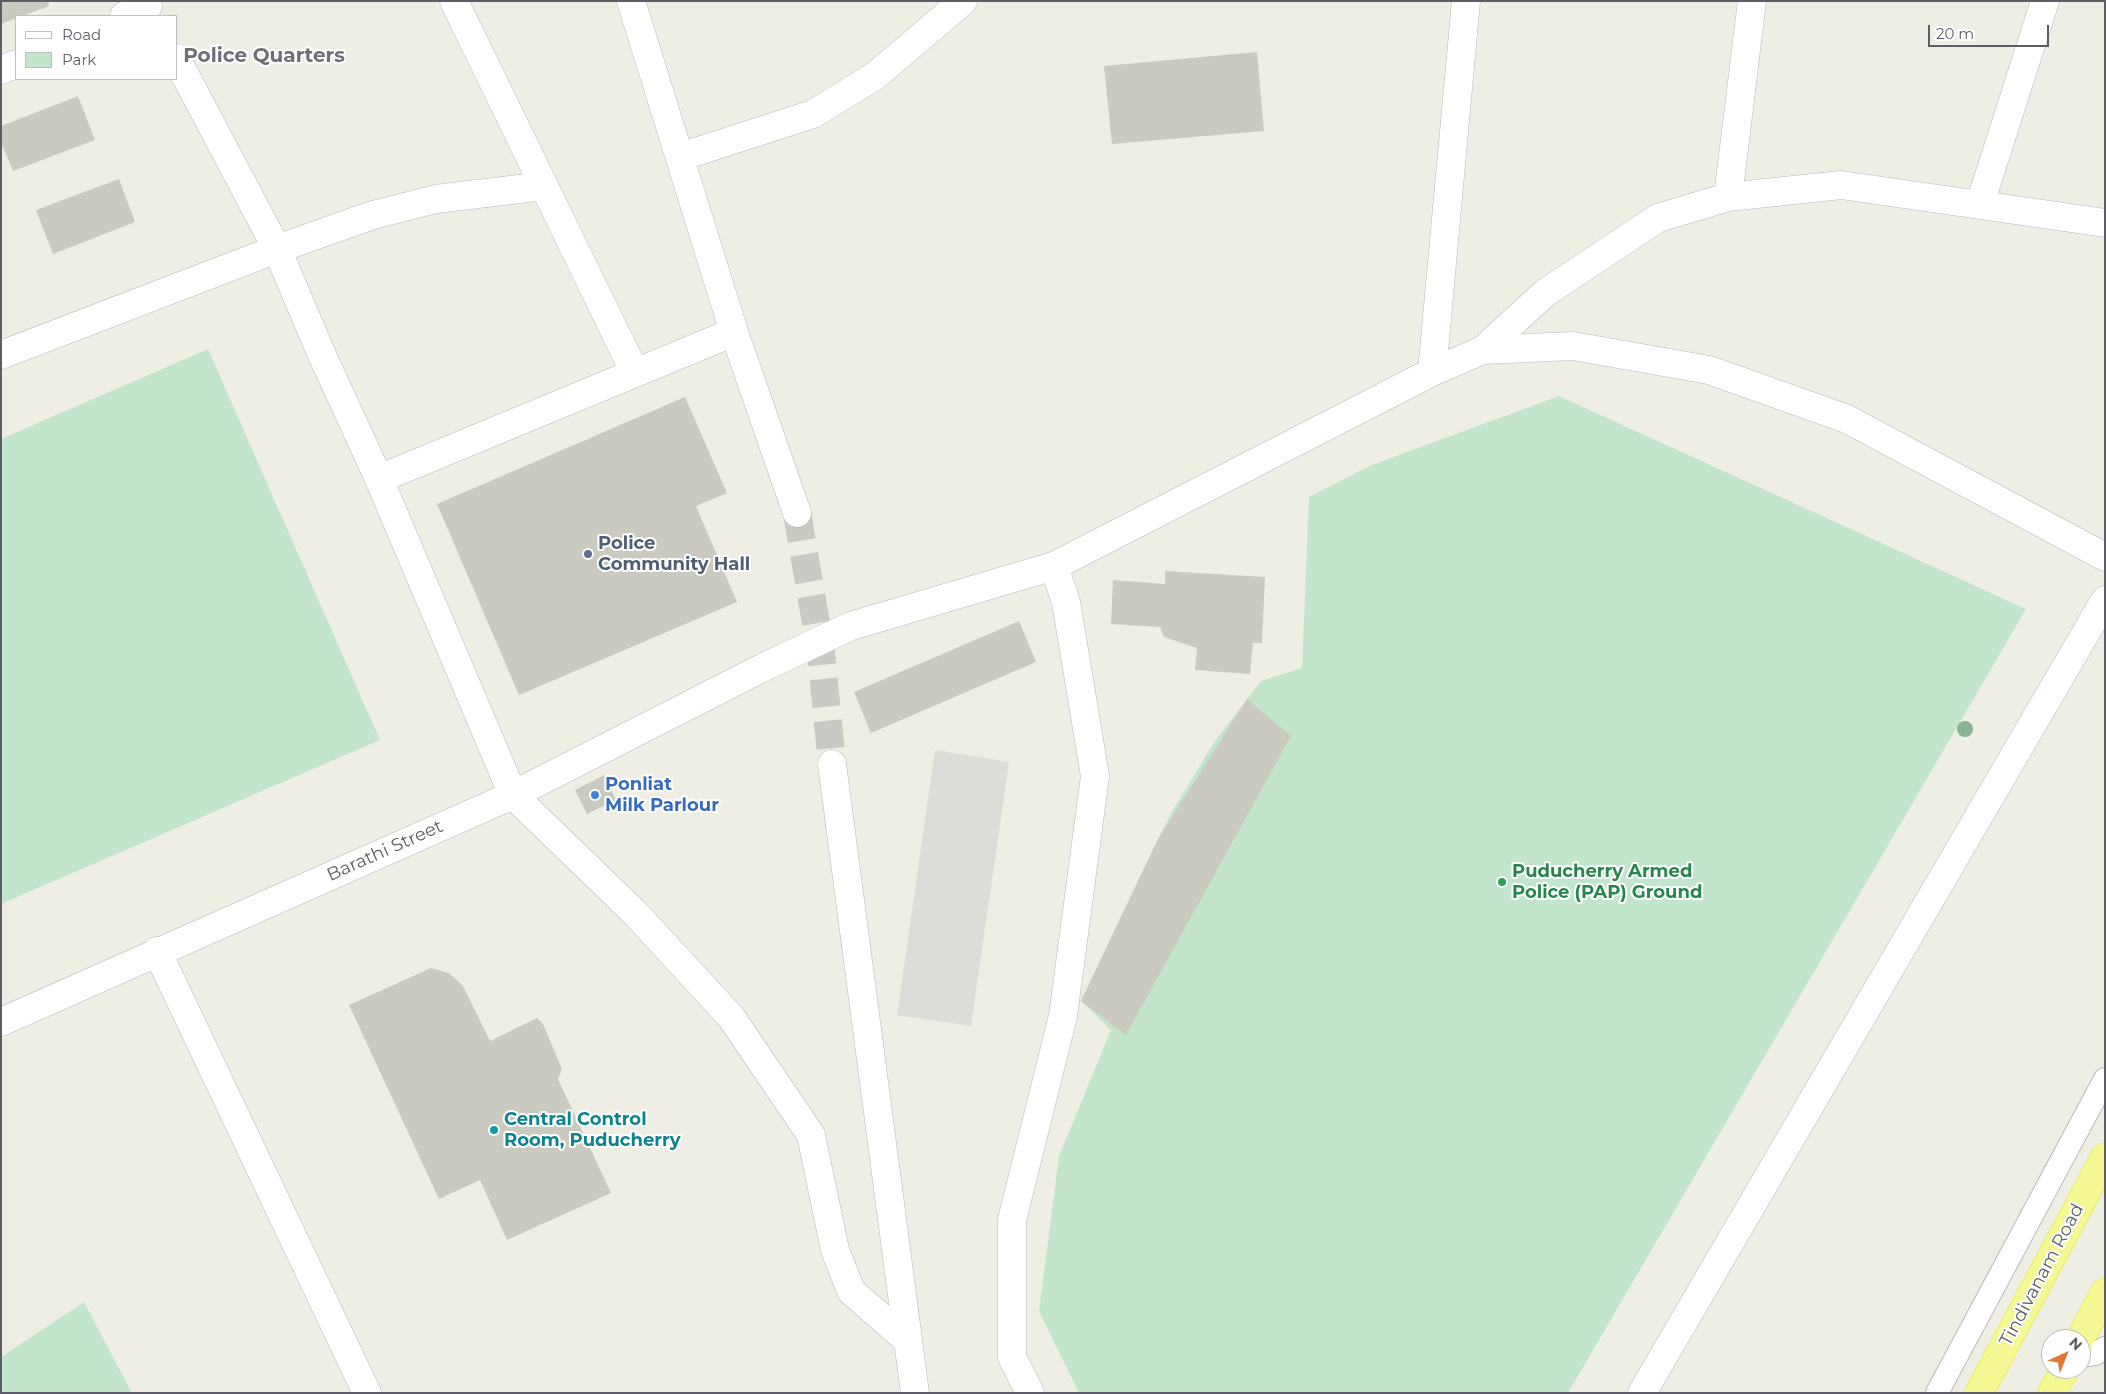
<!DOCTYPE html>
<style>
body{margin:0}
#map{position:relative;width:2106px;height:1394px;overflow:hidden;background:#eeeee5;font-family:Montserrat,sans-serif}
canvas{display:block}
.frame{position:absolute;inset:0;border:2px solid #5d5e65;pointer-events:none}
.legend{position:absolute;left:15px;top:15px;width:162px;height:65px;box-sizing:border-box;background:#fff;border:1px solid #bebfc1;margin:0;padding:6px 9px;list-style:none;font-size:15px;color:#5d5e65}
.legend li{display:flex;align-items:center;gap:10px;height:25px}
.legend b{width:25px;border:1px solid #bebfc1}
.north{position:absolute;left:2041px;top:1329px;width:50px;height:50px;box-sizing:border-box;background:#fff;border:1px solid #bebfc1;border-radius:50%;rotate:44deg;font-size:14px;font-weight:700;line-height:20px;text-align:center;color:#5d5e65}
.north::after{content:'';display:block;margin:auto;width:18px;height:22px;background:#e17738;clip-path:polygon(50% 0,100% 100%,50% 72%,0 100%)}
.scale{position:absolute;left:1928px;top:25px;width:121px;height:22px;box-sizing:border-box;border:2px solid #5d5e65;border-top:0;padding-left:6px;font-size:15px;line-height:18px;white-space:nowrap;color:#5d5e65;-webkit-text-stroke:4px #fff;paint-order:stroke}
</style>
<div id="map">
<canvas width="2106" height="1394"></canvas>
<div class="frame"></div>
<ul class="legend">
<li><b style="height:6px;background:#fff"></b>Road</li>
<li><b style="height:14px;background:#c3e5cd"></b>Park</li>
</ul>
<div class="north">N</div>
<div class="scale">20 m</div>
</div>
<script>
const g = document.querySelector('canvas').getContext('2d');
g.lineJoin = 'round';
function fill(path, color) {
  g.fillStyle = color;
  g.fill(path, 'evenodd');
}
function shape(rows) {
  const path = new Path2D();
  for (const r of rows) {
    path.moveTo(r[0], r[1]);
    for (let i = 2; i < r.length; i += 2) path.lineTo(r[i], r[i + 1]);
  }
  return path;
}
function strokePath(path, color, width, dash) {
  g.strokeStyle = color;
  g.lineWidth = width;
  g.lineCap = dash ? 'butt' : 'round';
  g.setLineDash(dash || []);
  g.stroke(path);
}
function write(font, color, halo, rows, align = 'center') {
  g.font = font + ' Montserrat,sans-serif';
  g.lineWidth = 4;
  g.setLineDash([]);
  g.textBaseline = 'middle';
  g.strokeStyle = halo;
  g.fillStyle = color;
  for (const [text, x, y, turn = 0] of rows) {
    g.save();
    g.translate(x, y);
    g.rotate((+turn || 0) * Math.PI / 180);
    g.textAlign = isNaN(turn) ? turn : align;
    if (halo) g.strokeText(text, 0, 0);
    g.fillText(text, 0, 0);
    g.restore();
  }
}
fill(shape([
 [935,750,1009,762,971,1026,897,1015]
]), '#ddddd7');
fill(shape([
 [208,349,380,740,1,904,1,439],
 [1559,396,2026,609,1568,1393,1079,1393,1039,1311,1059,1156,1111,1030,1081,1001,1158,839,1174,808,1215,741,1261,681,1302,668,1309,497,1372,465],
 [84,1302,132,1393,1,1393,1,1357]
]), '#c3e5cd');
fill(shape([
 [1,1,48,1,49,6,22,16,16,16,16,18,1,24],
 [1257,52,1264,131,1112,144,1104,66],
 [78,96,95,140,13,171,1,142,1,126],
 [119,179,135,222,53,254,36,210],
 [685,397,727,493,696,506,737,602,519,695,437,504],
 [1165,571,1265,577,1262,643,1253,643,1250,674,1195,670,1197,648,1164,637,1160,627,1111,624,1113,580,1165,584],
 [1019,621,1036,662,871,733,854,692],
 [1247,699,1291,736,1126,1035,1081,1001,1158,839],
 [604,775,616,800,587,814,575,790],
 [431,968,449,973,463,986,490,1041,537,1018,543,1024,562,1069,558,1079,611,1193,507,1240,480,1180,439,1199,349,1005]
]), '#cacac1');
strokePath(shape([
 [797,513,821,652,832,764]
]), '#cacac5', 28, [28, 14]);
const lane = shape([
 [2081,1356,2095,1354,2105,1348],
 [1937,1393,2105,1079]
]);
const street = shape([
 [454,1,635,373],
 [631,1,734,332,797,513],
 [124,16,148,6],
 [176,58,277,249,322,355,379,479,513,795,635,913,731,1017,811,1135,835,1250,851,1291,906,1339],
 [1,70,16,64],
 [680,157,813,114,875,76,963,1],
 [1728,197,1752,1],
 [1980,204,2045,1],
 [1483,350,1545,293,1658,218,1728,197,1841,185,2105,223],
 [1,355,277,249,373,215,436,199,544,186],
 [1432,372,1466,1],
 [379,479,734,332],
 [832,764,915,1393],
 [157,951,367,1393],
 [1,1022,513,795,762,668,851,626,1054,566,1432,372,1483,350,1573,346,1709,370,1847,419,2105,557],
 [1030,1393,1012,1357,1012,1220,1063,1016,1095,776,1066,602,1054,566],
 [1642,1393,2105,600]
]);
const highway = shape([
 [2080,1339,2105,1292],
 [1979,1393,2105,1157],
 [2052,1393,2065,1369]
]);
strokePath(lane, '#b7b8be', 24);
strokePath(street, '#b7b8be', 29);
strokePath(highway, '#e8e40b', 29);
strokePath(lane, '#fff', 22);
strokePath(street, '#fff', 28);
strokePath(highway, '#f4f893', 28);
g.fillStyle = '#8ab294';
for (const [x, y] of [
 [1965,729]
]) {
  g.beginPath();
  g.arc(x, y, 8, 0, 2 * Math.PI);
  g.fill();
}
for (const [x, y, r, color] of [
 [588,554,5,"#5c6f8a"],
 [595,795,5,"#3f7fe0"],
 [1502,882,5,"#2e9e5b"],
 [494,1130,5,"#0f9aa8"]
]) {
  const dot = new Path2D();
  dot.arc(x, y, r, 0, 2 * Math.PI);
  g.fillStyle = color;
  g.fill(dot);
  strokePath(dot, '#fff', 2);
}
write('bold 18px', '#4e5e75', '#fff', [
 ["Police",598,544],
 ["Community Hall",598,565]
], 'left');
write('bold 18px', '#366cbe', '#fff', [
 ["Ponliat",605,785],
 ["Milk Parlour",605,806]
], 'left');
write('18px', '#5d5e65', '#fff', [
 ["Barathi Street",385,851,-24],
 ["Tindivanam Road",2042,1275,-62]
]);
write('bold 18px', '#27864d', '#fff', [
 ["Puducherry Armed",1512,872],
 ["Police (PAP) Ground",1512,893]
], 'left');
write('bold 18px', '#0d838f', '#fff', [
 ["Central Control",504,1120],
 ["Room, Puducherry",504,1141]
], 'left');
write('bold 20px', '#6e6f77', '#fff', [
 ["Police Quarters",264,56]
]);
</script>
